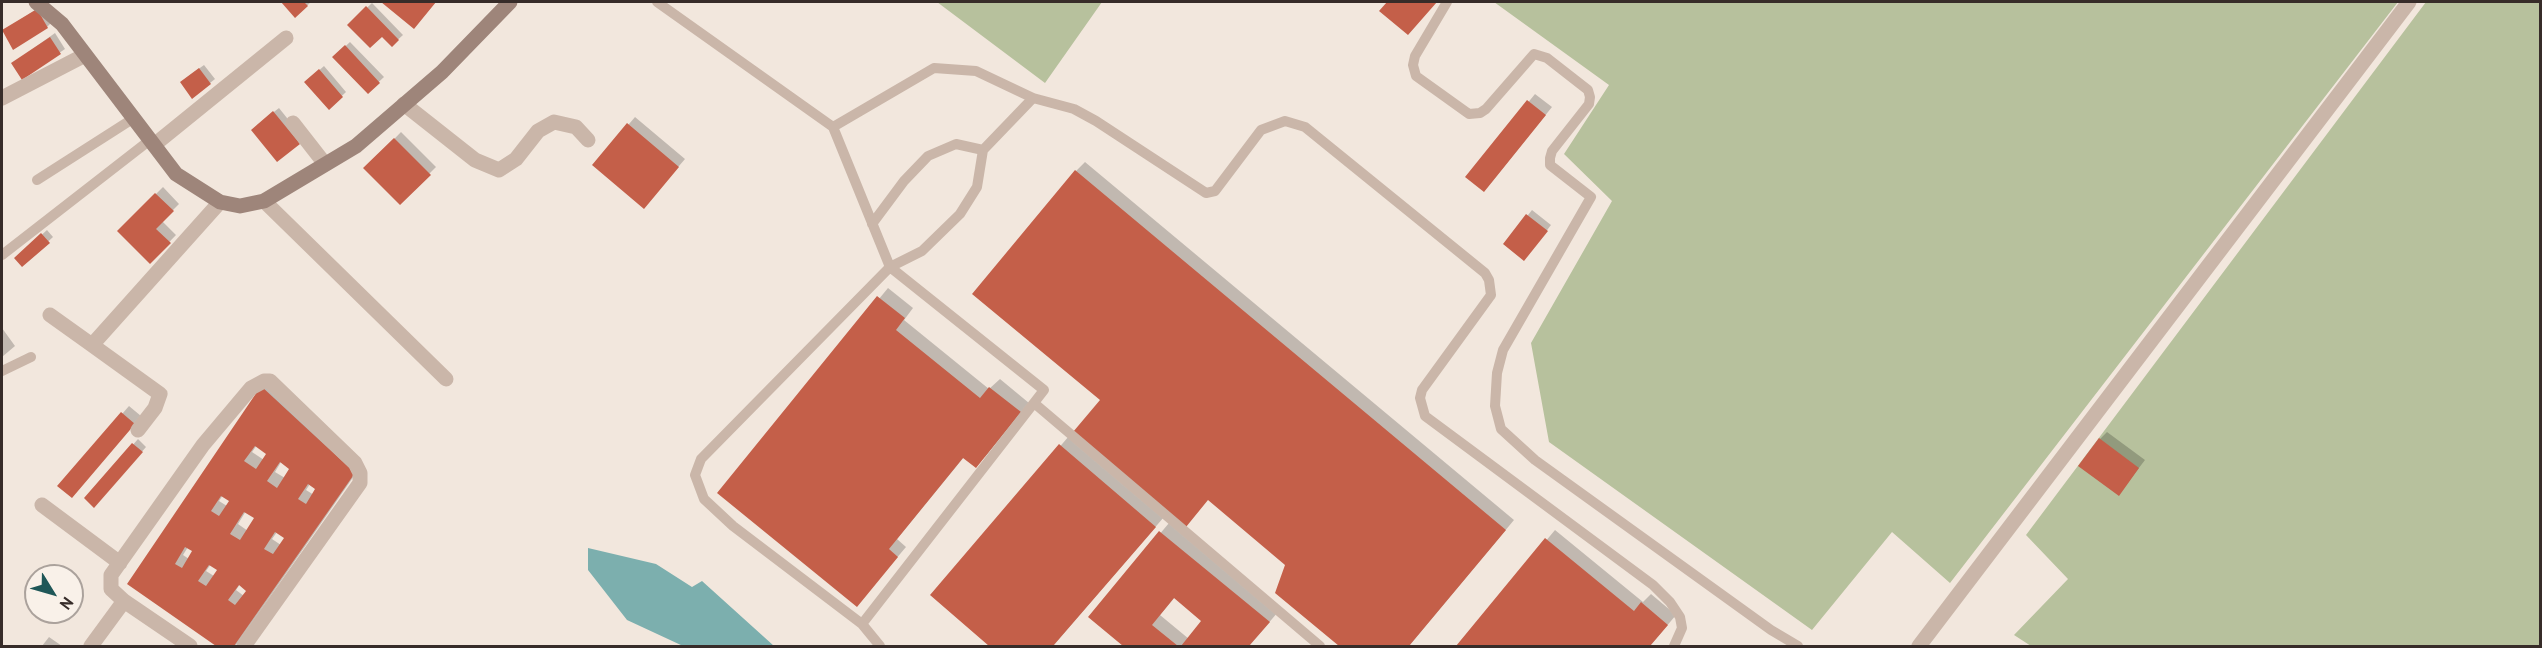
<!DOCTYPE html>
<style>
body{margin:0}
#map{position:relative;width:2542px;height:648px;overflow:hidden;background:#f2e7dd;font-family:"PT Sans",sans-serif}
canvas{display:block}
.frame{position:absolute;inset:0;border:3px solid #372c29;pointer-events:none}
.north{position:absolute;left:24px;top:564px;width:60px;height:60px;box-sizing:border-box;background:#f9f1e9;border:2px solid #aba29c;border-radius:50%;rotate:127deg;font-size:16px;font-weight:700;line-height:24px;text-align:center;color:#372c29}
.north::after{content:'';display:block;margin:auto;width:21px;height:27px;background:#1f5758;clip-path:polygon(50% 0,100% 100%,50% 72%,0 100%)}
</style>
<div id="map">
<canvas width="2542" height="648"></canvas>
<div class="frame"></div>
<div class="north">N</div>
</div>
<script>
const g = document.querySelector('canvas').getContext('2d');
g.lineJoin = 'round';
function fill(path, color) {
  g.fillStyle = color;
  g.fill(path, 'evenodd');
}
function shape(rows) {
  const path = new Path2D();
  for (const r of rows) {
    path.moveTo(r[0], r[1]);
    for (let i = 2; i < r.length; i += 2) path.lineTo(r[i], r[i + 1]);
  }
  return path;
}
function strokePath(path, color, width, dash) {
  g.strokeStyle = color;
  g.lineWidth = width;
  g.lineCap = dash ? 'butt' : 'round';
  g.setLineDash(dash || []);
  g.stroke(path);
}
fill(shape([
 [937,2,1102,2,1045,83],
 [1494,2,2398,2,1950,583,1892,532,1812,630,1549,442,1531,343,1612,201,1564,154,1609,85],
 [2426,2,2540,2,2540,646,2031,646,2014,635,2068,579,2026,535]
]), '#b7c19d');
fill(shape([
 [588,548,656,564,692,587,702,581,774,646,683,646,627,620,588,570]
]), '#7cafae');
fill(shape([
 [283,2,311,2,296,16],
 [383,2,436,2,414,27],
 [1389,2,1436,2,1414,27,1381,11],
 [372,3,403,35,392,45,382,35,349,25],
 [41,6,51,23,47,27,3,31],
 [55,33,65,49,22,78,13,63],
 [350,42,384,77,368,92,334,57],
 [204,65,215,79,210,83,186,78],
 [324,66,346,92,329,108,306,82],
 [1535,94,1552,107,1491,183,1467,177],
 [279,108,303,138,277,160,257,125],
 [635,117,685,159,650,200,594,165],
 [401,132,436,167,400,203,366,168],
 [1085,162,1514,520,1409,646,1341,646,1277,593,1287,564,1102,400,1076,171],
 [163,187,179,204,162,221,176,235,150,262,119,231],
 [1532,210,1551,225,1528,255,1505,244],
 [47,230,53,237,23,265,16,258],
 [888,288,913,308,904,320,989,389,1000,379,1029,403,985,457,964,457,897,539,906,547,857,605,719,493],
 [2,328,15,346,2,357],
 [271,378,363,463,237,644,234,646,219,646,129,583],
 [257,445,268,453,264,460,252,452],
 [281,462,291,469,285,478,275,472],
 [310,484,317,489,314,495,306,490],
 [223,495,231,501,227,506,219,501],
 [246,511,256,518,248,531,238,524],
 [277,532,286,537,281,545,272,539],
 [188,547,194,551,189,559,183,555],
 [211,564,219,570,214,576,206,571],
 [240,584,248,590,244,596,236,590],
 [129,406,141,416,78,489,59,486],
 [2107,432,2145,460,2119,494,2100,439],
 [1069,436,1164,517,1053,646,992,646,932,595],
 [138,439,146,447,99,501,86,498],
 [1169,523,1278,612,1249,646,1125,646,1090,617],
 [1175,597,1204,621,1189,639,1160,615],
 [1555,530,1643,602,1651,594,1676,615,1650,646,1458,646],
 [49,637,62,646,42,646]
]), '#0003');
fill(shape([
 [281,2,304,2,308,6,295,18],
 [381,2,436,2,414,29],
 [1387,2,1437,2,1408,35,1379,11],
 [366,6,399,40,392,47,382,37,370,48,347,25],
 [37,9,48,28,13,50,2,30],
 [50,37,61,54,22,80,11,63],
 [345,45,380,83,368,94,332,57],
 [199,68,211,84,192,99,180,82],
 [319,69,343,97,329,110,304,82],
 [1527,100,1546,115,1484,192,1465,177],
 [273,111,300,144,277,162,251,130],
 [627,123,679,167,644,209,592,165],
 [394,138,431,175,400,205,363,168],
 [1075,170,1506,530,1409,646,1339,646,1275,593,1285,565,1208,500,1186,527,1073,432,1100,400,972,294],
 [155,193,174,211,156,229,171,243,150,264,117,231],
 [1526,214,1548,231,1524,261,1503,244],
 [41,233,50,243,22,267,14,258],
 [877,296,905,318,896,330,980,398,989,387,1021,412,976,468,963,458,889,549,898,557,857,607,717,493],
 [261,386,355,473,234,646,216,646,127,584],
 [255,446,266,454,256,469,244,461],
 [280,462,289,469,277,488,267,481],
 [308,484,315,489,306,504,298,499],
 [221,496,229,501,219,516,211,511],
 [244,512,254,518,240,540,230,534],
 [275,532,284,538,273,554,264,549],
 [185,547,192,551,182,568,175,564],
 [209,565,217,570,206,586,198,581],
 [239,585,246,591,235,605,228,600],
 [121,412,135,424,72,498,57,486],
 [2099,438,2139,468,2119,496,2078,466],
 [132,443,143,452,94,508,84,498],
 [1059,444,1156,527,1053,646,989,646,930,595],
 [1159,531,1270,622,1249,646,1181,646,1201,621,1174,598,1152,625,1178,646,1123,646,1088,617],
 [1545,538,1634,611,1641,602,1668,625,1650,646,1456,646]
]), '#c45f49');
strokePath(shape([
 [657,2,833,127,890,267,922,251,960,214,977,187,983,150,1033,98],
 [1447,2,1415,56,1413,65,1416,76,1469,114,1480,113,1486,109,1534,54,1547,58,1588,90,1590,97,1589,104,1552,151,1550,158,1550,165,1591,197,1503,350,1497,373,1495,406,1501,429,1535,460,1771,630,1798,646],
 [833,127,934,68,976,71,1033,98,1074,109,1096,121,1206,193,1215,191,1261,130,1285,121,1305,127,1485,273,1489,280,1491,295,1422,390,1420,398,1425,416,1653,585,1670,602,1680,617,1682,628,1674,646],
 [37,180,134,118],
 [872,224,904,181,928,156,956,144,983,150],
 [2,255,150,140],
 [2,371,31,357],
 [1034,403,1320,646],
 [862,624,1044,390,890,267,701,459,695,475,704,499,733,526,862,624,880,646]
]), '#cab6a9', 10);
strokePath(shape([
 [2,98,85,55],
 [404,104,475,160,499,170,516,159,538,131,554,122,576,127,588,140],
 [293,123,325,164],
 [154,145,286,38],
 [264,201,446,379],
 [50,315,92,345],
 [138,430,155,408,160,394,92,345,220,202],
 [42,505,120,563],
 [91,646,124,601],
 [190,646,124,601,111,589,111,575,203,445,251,388,264,381,270,381,355,463,360,473,360,483,244,646],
 [1919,646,2409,2]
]), '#cab6a9', 15);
strokePath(shape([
 [36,2,62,24,176,174,220,202,240,206,264,201,356,146,442,72,510,2]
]), '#9e857a', 15);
</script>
